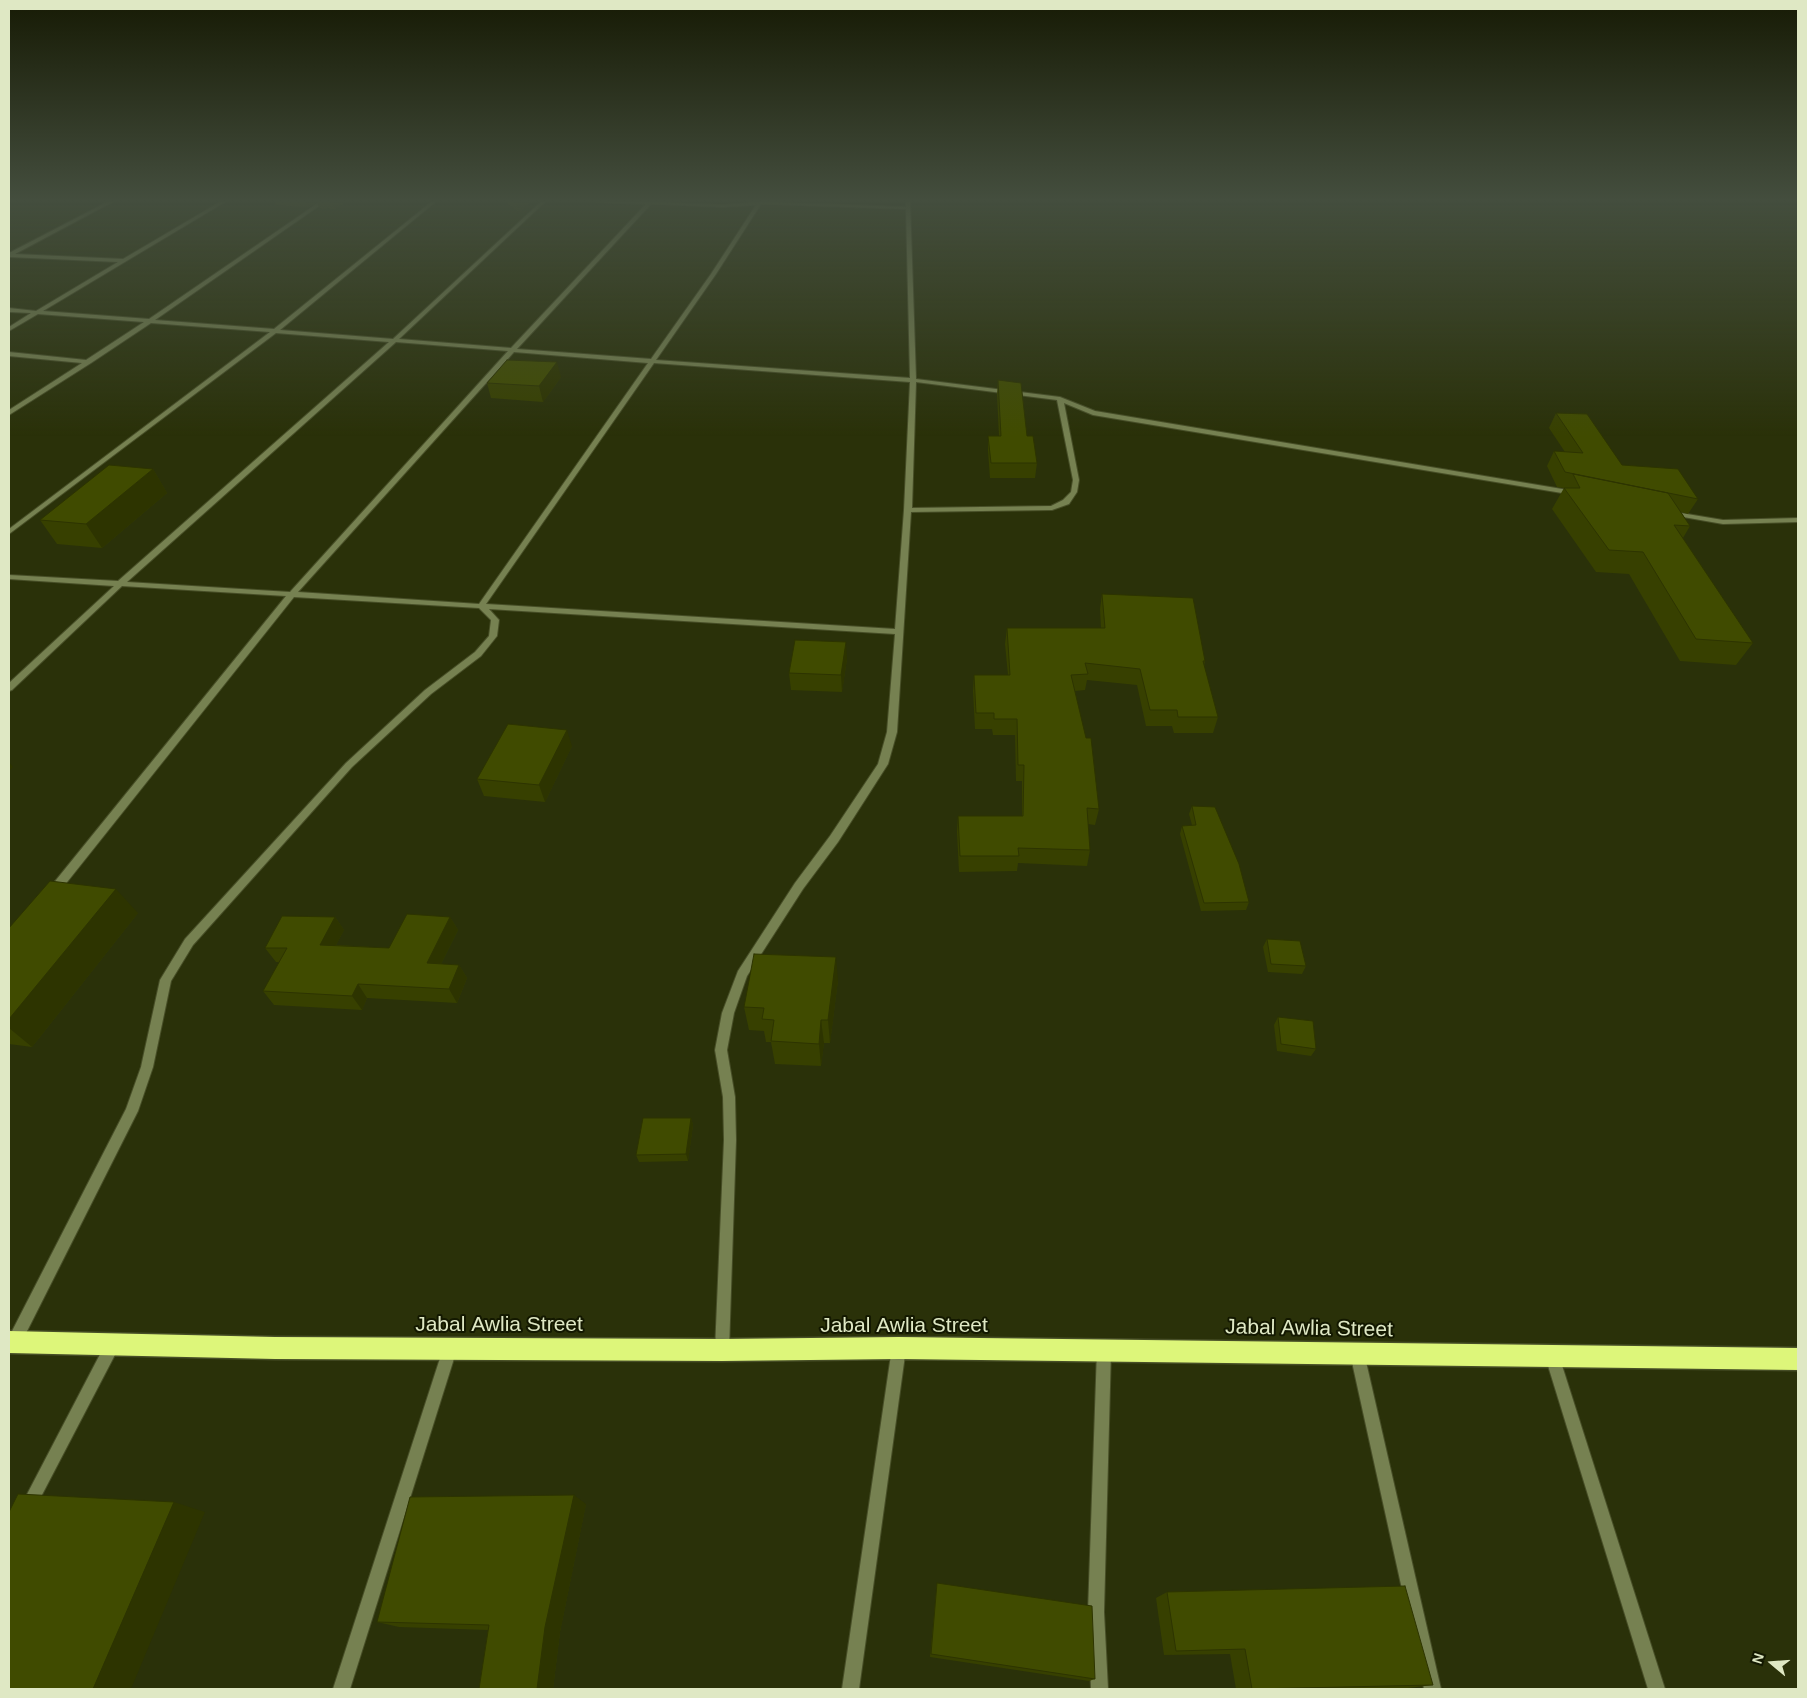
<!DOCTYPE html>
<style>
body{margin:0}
#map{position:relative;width:1807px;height:1698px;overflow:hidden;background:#2a3109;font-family:Arial,sans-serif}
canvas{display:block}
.frame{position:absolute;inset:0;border:10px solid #dfe8c4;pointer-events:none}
.north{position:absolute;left:1747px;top:1638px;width:50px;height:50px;-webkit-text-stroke:4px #131800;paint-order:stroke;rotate:288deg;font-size:14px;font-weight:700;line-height:20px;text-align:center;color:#dfe8c4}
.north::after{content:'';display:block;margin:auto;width:18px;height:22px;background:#dfe8c4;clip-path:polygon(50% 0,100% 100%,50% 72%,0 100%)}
</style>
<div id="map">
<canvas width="1807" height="1698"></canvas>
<div class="frame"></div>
<div class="north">N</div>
</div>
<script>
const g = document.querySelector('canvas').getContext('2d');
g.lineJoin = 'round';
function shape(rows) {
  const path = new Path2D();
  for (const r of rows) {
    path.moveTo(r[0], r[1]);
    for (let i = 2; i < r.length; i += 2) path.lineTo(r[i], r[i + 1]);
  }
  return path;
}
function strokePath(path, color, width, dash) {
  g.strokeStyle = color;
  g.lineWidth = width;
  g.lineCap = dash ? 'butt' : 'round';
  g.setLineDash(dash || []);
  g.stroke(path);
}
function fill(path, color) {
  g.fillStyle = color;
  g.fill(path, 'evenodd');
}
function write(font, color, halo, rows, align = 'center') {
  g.font = font + ' Arial,sans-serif';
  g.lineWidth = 4;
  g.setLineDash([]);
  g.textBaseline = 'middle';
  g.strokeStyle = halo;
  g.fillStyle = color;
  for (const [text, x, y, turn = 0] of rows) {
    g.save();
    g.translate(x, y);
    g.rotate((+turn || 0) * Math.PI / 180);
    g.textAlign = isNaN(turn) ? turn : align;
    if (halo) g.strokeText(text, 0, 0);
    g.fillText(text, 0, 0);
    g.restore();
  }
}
const street = shape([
 [9,199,16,199,9,202,9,199],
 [113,199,118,199,15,254,123,259,225,199,230,199,43,311,149,319,324,199,329,199,155,320,274,329,435,199,439,199,280,330,393,339,544,199,548,199,399,339,511,348,646,204,554,200,552,199,648,202,651,199,655,199,653,202,723,205,758,202,760,199,764,199,762,202,906,207,906,199,910,199,916,379,1060,397,1095,411,1574,491,1578,493,1574,495,1093,415,1064,403,1079,480,1077,492,1069,504,1052,510,911,512,897,732,888,764,838,842,803,889,747,976,734,1013,727,1050,735,1097,736,1140,729,1350,727,1355,722,1357,717,1355,715,1350,724,1140,723,1097,715,1050,722,1013,738,971,795,883,830,836,878,764,887,732,895,634,489,609,499,620,497,636,481,656,431,694,352,767,193,945,171,981,153,1067,138,1111,19,1347,14,1349,9,1347,9,1337,126,1109,141,1067,160,980,185,939,346,763,425,690,475,652,489,636,491,620,479,608,294,597,56,896,48,896,47,893,48,890,286,596,122,586,12,690,9,691,9,683,114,586,9,579,9,575,118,581,389,342,276,333,9,534,9,529,270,332,151,323,91,363,9,415,9,410,82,363,9,356,9,352,86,360,144,322,38,314,9,331,9,327,31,313,9,312,9,308,36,311,118,262,9,257,9,253,113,199],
 [651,204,723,207,756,205,711,274,651,359,517,349,651,204],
 [761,204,906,209,910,378,656,360,716,274,761,204],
 [396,342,508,351,290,592,127,582,396,342],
 [514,352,648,363,479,604,298,592,514,352],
 [654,363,910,382,904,510,895,629,486,604,654,363],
 [916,382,1057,400,1073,480,1071,492,1063,500,1051,506,912,508,916,382],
 [1669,511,1723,520,1798,518,1798,522,1723,524,1672,515,1669,515,1669,511],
 [113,1337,118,1339,120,1344,118,1349,33,1512,28,1515,23,1512,20,1507,23,1502,108,1339,113,1337],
 [899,1341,904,1343,906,1348,859,1689,842,1689,892,1348,894,1343,899,1341],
 [450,1342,455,1344,457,1349,350,1689,333,1689,443,1349,445,1344,450,1342],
 [1104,1343,1109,1345,1111,1350,1104,1612,1108,1689,1091,1689,1088,1612,1097,1350,1099,1345,1104,1343],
 [1357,1346,1362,1348,1364,1353,1441,1689,1424,1689,1350,1353,1352,1348,1357,1346],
 [1552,1349,1557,1351,1559,1356,1665,1689,1648,1689,1545,1356,1547,1351,1552,1349]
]);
const highway = shape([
 [9,1331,275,1337,722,1339,899,1337,1798,1348,1798,1370,899,1359,722,1361,275,1359,9,1353,9,1331]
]);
strokePath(street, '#474e27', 2);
strokePath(highway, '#474e27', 3);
fill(street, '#768151');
fill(highway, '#ddf67a');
fill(shape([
 [273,199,350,199,335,209,319,208,317,202,308,208,276,205],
 [501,199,534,199,519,212],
 [561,377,543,402,491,398,487,383],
 [998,380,1027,436,1037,463,1035,478,990,478,988,451,988,436,999,436,997,394],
 [1556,413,1622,465,1698,499,1688,514,1681,512,1690,526,1683,538,1753,643,1736,665,1680,661,1629,574,1596,572,1552,509,1564,488,1557,487,1547,466,1554,451,1565,452,1549,428],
 [153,469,167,493,102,548,57,544,40,520],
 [1102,594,1205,661,1204,666,1218,717,1213,733,1174,733,1172,726,1146,726,1137,685,1087,680,1085,690,1075,691,1099,809,1095,825,1088,824,1090,850,1087,866,1018,863,1017,871,959,872,957,832,958,816,1022,816,1022,781,1016,781,1015,735,993,735,992,729,975,729,973,691,974,675,1008,675,1005,644,1007,628,1101,628,1100,609],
 [847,659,842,692,791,690,789,673],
 [572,746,545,802,484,796,477,779],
 [1192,806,1249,902,1246,910,1201,911,1180,834,1182,826,1192,825,1189,814],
 [138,913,32,1047,9,1044,9,928],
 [335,917,344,930,336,945,389,948,450,917,458,930,441,964,459,965,467,978,457,1003,367,998,362,1010,274,1005,263,991,280,962,276,962,265,948],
 [1267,939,1306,966,1302,974,1268,972,1263,947],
 [838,980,830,1043,824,1043,821,1066,775,1064,771,1042,766,1042,764,1031,749,1030,744,1007],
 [1278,1017,1316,1049,1311,1056,1277,1051,1274,1025],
 [691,1118,693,1125,688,1161,639,1162,636,1155],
 [586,1504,560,1632,553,1689,479,1689,488,1630,399,1627,377,1622],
 [937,1583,1095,1679,1089,1681,930,1657],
 [1167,1592,1433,1685,1408,1688,1358,1689,1236,1689,1230,1654,1164,1655,1156,1598]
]), '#374000');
fill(shape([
 [305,199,316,199,317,202,308,208],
 [331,199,350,199,335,209],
 [519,199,534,199,519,212,516,201],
 [557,362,561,377,543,402,539,386],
 [153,469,167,493,102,548,86,524],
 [846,642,847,659,842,692,841,675],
 [567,730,572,746,545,802,539,785],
 [9,762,13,767,9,771],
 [116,889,138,913,32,1047,9,1028,9,1019],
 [335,917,344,930,329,958,320,945],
 [450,917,458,930,435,976,427,963],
 [836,957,838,980,830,1043,828,1020],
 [459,965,467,978,457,1003,449,989],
 [358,984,367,998,362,1010,352,996],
 [821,1020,824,1043,821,1066,819,1044],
 [691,1118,693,1125,688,1161,686,1154],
 [574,1495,586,1504,560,1632,553,1689,537,1689,545,1627],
 [174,1502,205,1512,131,1689,93,1689]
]), '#2d3400');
const building = shape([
 [507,360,557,362,539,386,487,383,507,360],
 [998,380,1021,383,1027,436,1033,436,1037,463,991,463,988,436,1001,436,998,380],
 [1556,413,1587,414,1622,465,1678,469,1698,499,1565,472,1554,451,1583,453,1556,413],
 [109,465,153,469,86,524,40,520,109,465],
 [1573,474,1668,493,1690,526,1674,525,1753,643,1696,639,1643,552,1609,550,1564,488,1580,488,1573,474],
 [1102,594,1193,598,1205,661,1203,661,1218,717,1178,717,1177,710,1150,710,1140,669,1085,663,1088,674,1071,675,1086,738,1091,738,1099,809,1087,808,1090,850,1018,848,1019,856,960,856,958,816,1023,816,1024,765,1018,765,1017,719,994,719,994,713,976,713,974,675,1010,675,1007,628,1105,628,1102,594],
 [795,640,846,642,841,675,789,673,795,640],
 [508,724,567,730,539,785,477,779,508,724],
 [1192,806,1215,807,1239,864,1249,902,1204,903,1182,826,1196,825,1192,806],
 [50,881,116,889,9,1019,9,928,50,881],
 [407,914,450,917,427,963,459,965,449,989,358,984,352,996,263,991,287,948,265,948,282,916,335,917,320,945,389,948,407,914],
 [1267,939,1300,941,1306,966,1271,964,1267,939],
 [754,954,836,957,828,1020,821,1020,819,1044,771,1041,774,1020,762,1019,764,1008,744,1007,754,954],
 [1278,1017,1313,1021,1316,1049,1281,1044,1278,1017],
 [643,1118,691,1118,686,1154,636,1155,643,1118],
 [18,1494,174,1502,93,1689,9,1689,9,1512,18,1494],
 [574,1495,545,1627,537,1689,479,1689,489,1625,377,1622,410,1497,574,1495],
 [937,1583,1092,1606,1095,1679,931,1654,937,1583],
 [1405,1586,1433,1685,1252,1689,1245,1649,1176,1651,1167,1592,1405,1586]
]);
fill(building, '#404b00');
strokePath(building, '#2d3400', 1);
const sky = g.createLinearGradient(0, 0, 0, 436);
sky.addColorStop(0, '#171b05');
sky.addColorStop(0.46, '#444e3e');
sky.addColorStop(1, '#444e3e00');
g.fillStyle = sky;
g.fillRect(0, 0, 1807, 436);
write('21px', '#dfe8c4', '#131800', [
 ["Jabal Awlia Street",499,1325],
 ["Jabal Awlia Street",904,1326],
 ["Jabal Awlia Street",1309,1329,1]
]);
</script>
